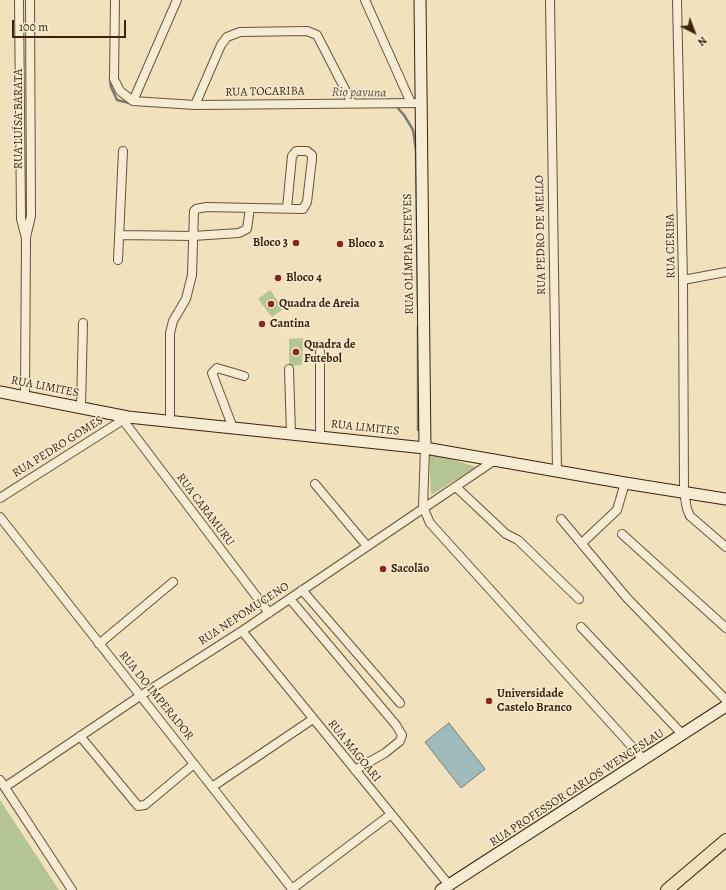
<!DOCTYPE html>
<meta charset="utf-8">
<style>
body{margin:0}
#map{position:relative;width:726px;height:890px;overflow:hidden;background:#f1e1bd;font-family:Alegreya,serif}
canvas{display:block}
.north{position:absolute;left:674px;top:12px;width:40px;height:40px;-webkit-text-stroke:3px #f6ecd4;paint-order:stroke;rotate:138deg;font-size:11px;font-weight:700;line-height:16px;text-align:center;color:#3f210a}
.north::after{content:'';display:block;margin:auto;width:14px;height:18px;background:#3f210a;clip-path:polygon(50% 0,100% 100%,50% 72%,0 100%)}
.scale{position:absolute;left:12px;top:20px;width:114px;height:18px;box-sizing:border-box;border:2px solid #3f210a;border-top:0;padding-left:5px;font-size:12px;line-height:14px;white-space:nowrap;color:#3f210a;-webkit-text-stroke:3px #f6ecd4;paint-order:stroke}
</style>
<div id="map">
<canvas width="726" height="890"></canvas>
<div class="north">N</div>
<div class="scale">100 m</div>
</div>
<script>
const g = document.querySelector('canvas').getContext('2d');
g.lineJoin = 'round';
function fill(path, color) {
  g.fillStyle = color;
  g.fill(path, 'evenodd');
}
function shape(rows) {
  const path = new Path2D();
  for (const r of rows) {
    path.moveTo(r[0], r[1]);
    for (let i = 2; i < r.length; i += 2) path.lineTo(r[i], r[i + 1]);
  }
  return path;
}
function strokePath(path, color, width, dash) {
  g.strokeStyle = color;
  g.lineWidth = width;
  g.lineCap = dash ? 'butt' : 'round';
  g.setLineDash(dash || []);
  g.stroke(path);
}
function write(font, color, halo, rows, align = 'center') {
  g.font = font + ' Alegreya,serif';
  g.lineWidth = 3;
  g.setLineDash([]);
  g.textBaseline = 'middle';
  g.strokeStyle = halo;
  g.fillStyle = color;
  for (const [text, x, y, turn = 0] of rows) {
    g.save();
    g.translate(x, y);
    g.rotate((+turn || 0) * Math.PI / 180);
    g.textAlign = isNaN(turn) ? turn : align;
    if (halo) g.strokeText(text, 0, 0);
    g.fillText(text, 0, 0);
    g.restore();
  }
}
fill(shape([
 [270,290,283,309,272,317,258,299],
 [303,338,302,365,289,366,289,339],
 [429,452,476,467,431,495],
 [0,800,51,878,59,890,0,890]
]), '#b4c495');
const water = shape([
 [449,723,485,769,461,788,425,742,449,723]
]);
fill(water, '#a0bbbc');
strokePath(water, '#797d75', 1);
strokePath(shape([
 [110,79,111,87,117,100,133,104],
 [395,105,404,115,413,130,416,150,418,306],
 [418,430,418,327]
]), '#797d75', 2.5);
const street = shape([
 [19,0,21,219,26,238,25,396],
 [115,0,114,79,120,91,133,101,195,105,421,103],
 [365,0,411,103],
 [550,0,557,470],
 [677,0,683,280,684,492,687,509,690,516,726,547],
 [133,101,177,0],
 [195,105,221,45,227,37,240,32,307,31,317,35,352,103],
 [120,235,193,236,239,233,247,229,250,208],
 [26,237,31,216,30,0],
 [118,260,123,151],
 [683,280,726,272],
 [289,369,291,434],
 [81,407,83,323],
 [123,420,269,613],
 [170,422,170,333,173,321,186,299,192,275,194,211,196,209,206,207,303,209,307,202,312,159,312,155,307,151,296,151,292,156,287,208],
 [233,428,212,373,217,368,244,376],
 [320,436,320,352],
 [425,448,423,507,430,523,644,760],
 [315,484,367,546],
 [456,487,506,534,518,540,579,599],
 [0,498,126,418],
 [0,517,293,890],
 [561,519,627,598,726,700],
 [622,534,726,628],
 [582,543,617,510,625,483],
 [302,590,400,703],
 [290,599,396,725,402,735,400,741,385,753,355,770],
 [581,627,683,735],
 [242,631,449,885],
 [99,644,173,582],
 [80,736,138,806,145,805,194,764],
 [0,780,72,890],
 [5,787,140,696,242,631,495,460],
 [212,787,313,719],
 [292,889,390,815]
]);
const secondary = shape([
 [420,0,425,448],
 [0,392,128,417,425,448,625,483,726,499],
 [441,890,726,706]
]);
const primary = shape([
 [667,890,726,840]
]);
strokePath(street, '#6c5137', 10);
strokePath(secondary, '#3f210a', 13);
strokePath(primary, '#3f210a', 14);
strokePath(street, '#f6ecd4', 8);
strokePath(secondary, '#f6ecd4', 11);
strokePath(primary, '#f1e1bd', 12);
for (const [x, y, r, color] of [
 [296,243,4,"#8f2418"],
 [340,244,4,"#8f2418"],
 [278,278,4,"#8f2418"],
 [271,304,4,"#8f2418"],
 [262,324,4,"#8f2418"],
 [296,352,4,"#8f2418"],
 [383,569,4,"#8f2418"],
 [489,701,4,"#8f2418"]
]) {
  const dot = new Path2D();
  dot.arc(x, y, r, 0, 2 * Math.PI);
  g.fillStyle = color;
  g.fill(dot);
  strokePath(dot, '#f6ecd4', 1.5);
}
write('12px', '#3f210a', '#f6ecd4', [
 ["RUA TOCARIBA",265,92,-1],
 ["RUA LUÍSA BARATA",19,119,-90],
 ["RUA PEDRO DE MELLO",541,235,-91],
 ["RUA CERIBA",671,246,-91],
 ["RUA OLÍMPIA ESTEVES",409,254,-91],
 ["RUA LIMITES",45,387,11],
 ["RUA LIMITES",365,428,6],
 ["RUA PEDRO GOMES",58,447,-32],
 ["RUA CARAMURU",205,510,53],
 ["RUA NEPOMUCENO",244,614,-33],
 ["RUA DO IMPERADOR",156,696,51],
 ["RUA MAGOARI",354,751,51],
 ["RUA PROFESSOR CARLOS WENCESLAU",577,788,-33]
]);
write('bold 12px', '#3f210a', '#f6ecd4', [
 ["Bloco 3",288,243,"right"],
 ["Bloco 2",348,244],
 ["Bloco 4",286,278],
 ["Quadra de Areia",279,304],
 ["Cantina",270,324],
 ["Quadra de",304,345],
 ["Futebol",304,359],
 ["Sacolão",391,569],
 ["Universidade",497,694],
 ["Castelo Branco",497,708]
], 'left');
write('italic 13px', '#5c4f3f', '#f6ecd4', [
 ["Rio pavuna",359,93,1]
]);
</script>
